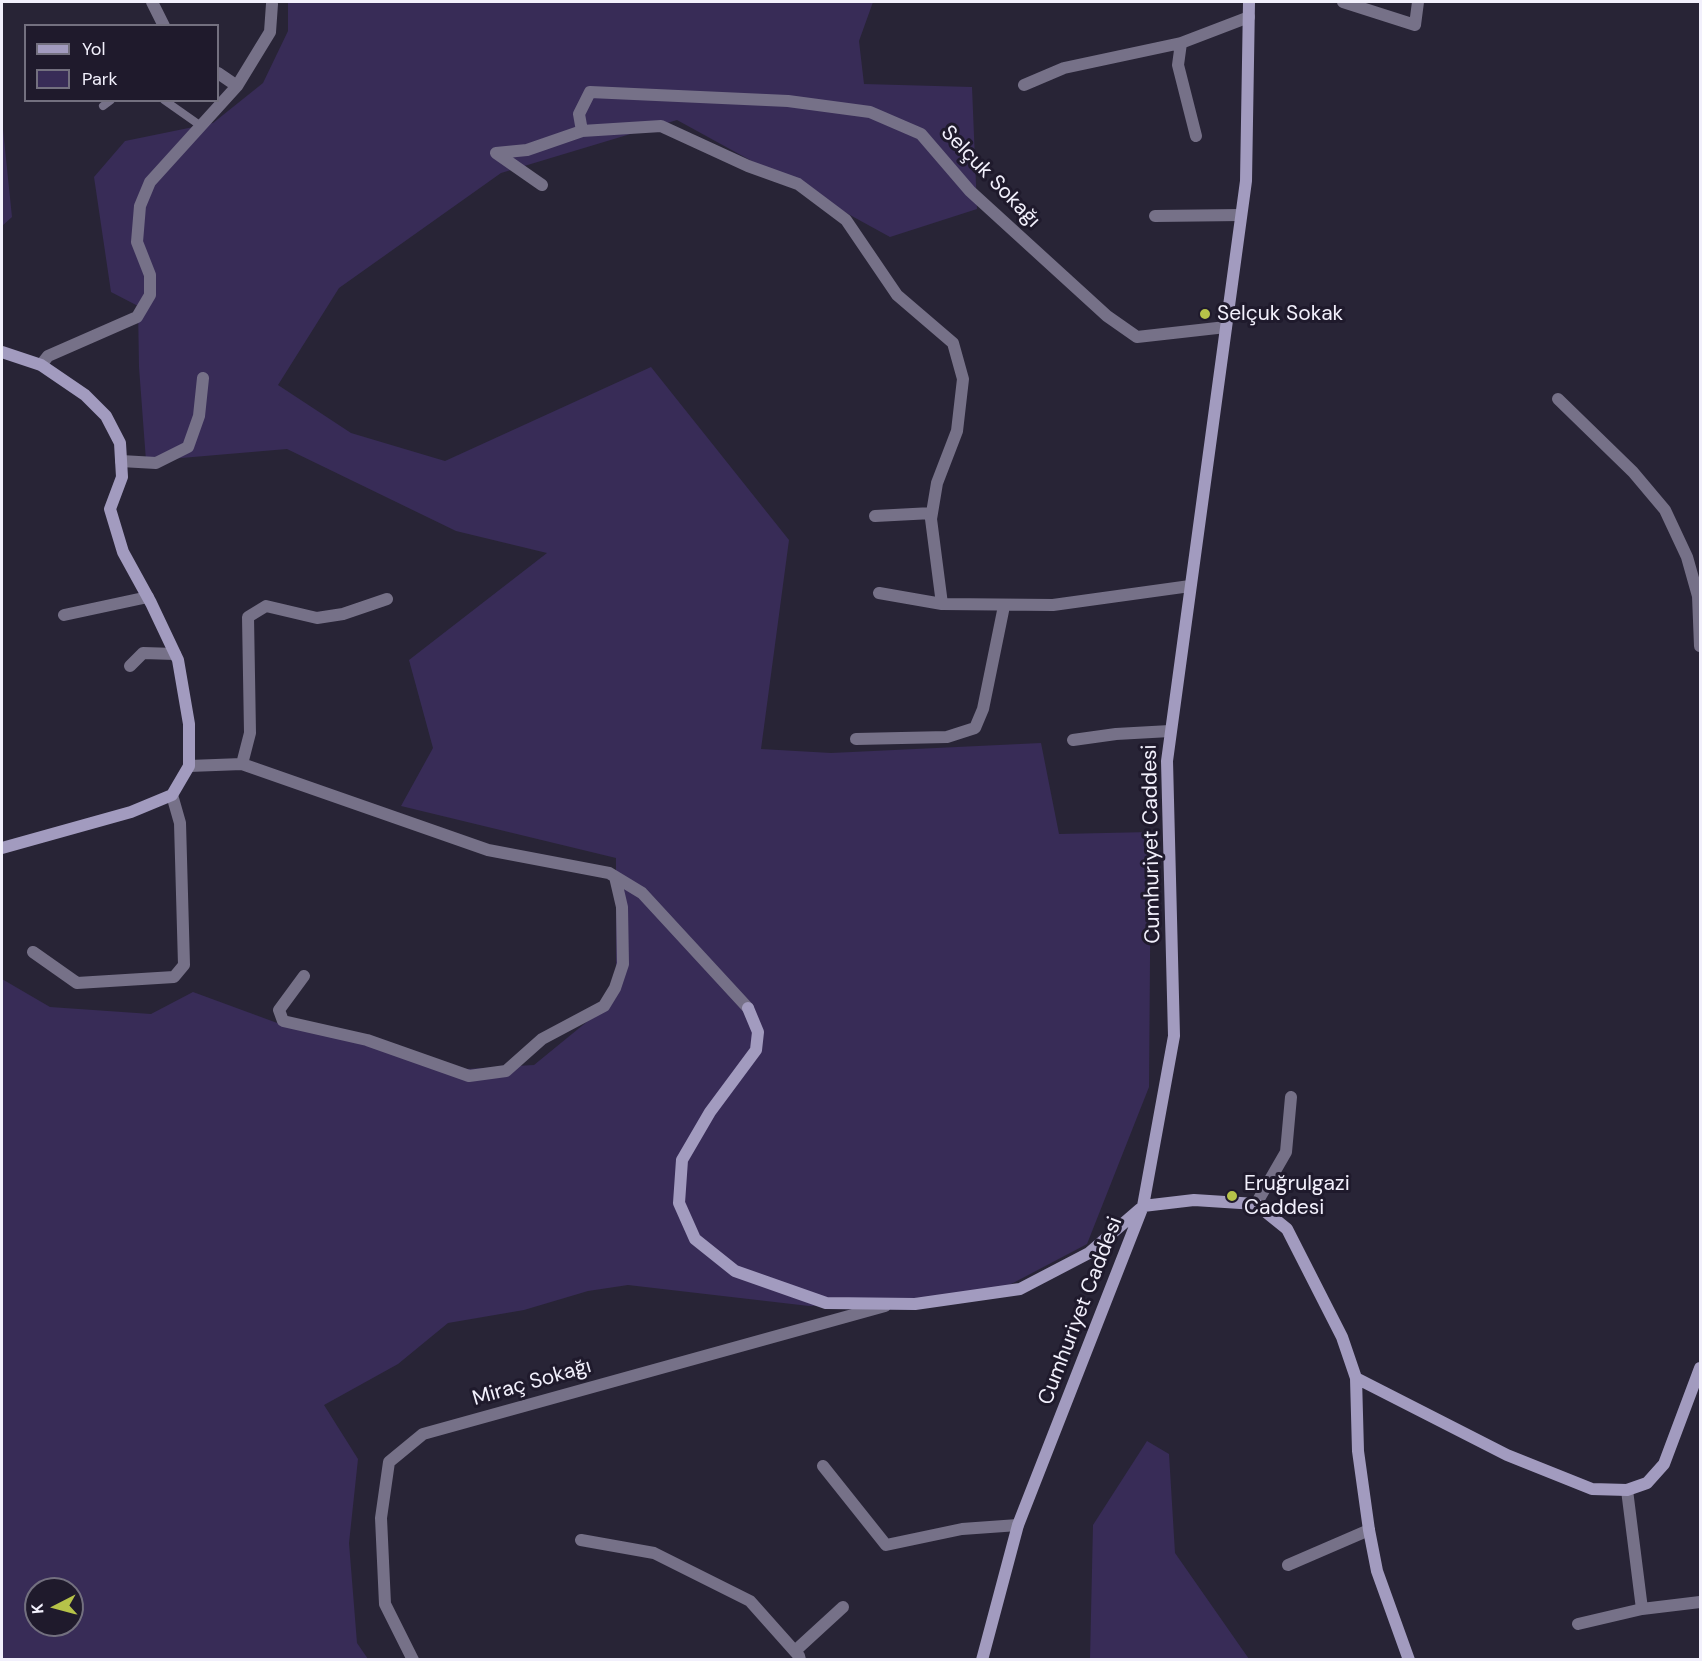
<!DOCTYPE html>
<meta charset="utf-8">
<style>
body{margin:0}
#map{position:relative;width:1702px;height:1661px;overflow:hidden;background:#282436;font-family:"DM Sans",sans-serif}
canvas{display:block}
.frame{position:absolute;inset:0;border:3px solid #f2f0fc;pointer-events:none}
.legend{position:absolute;left:24px;top:24px;width:195px;height:78px;box-sizing:border-box;background:#1f1a2c;border:2px solid #73707f;margin:0;padding:8px 10px;list-style:none;font-size:18px;color:#f2f0fc}
.legend li{display:flex;align-items:center;gap:12px;height:30px}
.legend b{width:30px;border:2px solid #73707f}
.north{position:absolute;left:24px;top:1577px;width:60px;height:60px;box-sizing:border-box;background:#1f1a2c;border:2px solid #73707f;border-radius:50%;rotate:264deg;font-size:16px;font-weight:700;line-height:24px;text-align:center;color:#f2f0fc}
.north::after{content:'';display:block;margin:auto;width:21px;height:27px;background:#b6c249;clip-path:polygon(50% 0,100% 100%,50% 72%,0 100%)}
</style>
<div id="map">
<canvas width="1702" height="1661"></canvas>
<div class="frame"></div>
<ul class="legend">
<li><b style="height:8px;background:#a29bbf"></b>Yol</li>
<li><b style="height:16px;background:#382c57"></b>Park</li>
</ul>
<div class="north">K</div>
</div>
<script>
const g = document.querySelector('canvas').getContext('2d');
g.lineJoin = 'round';
function fill(path, color) {
  g.fillStyle = color;
  g.fill(path, 'evenodd');
}
function shape(rows) {
  const path = new Path2D();
  for (const r of rows) {
    path.moveTo(r[0], r[1]);
    for (let i = 2; i < r.length; i += 2) path.lineTo(r[i], r[i + 1]);
  }
  return path;
}
function strokePath(path, color, width, dash) {
  g.strokeStyle = color;
  g.lineWidth = width;
  g.lineCap = dash ? 'butt' : 'round';
  g.setLineDash(dash || []);
  g.stroke(path);
}
function write(font, color, halo, rows, align = 'center') {
  g.font = font + ' "DM Sans",sans-serif';
  g.lineWidth = 6;
  g.setLineDash([]);
  g.textBaseline = 'middle';
  g.strokeStyle = halo;
  g.fillStyle = color;
  for (const [text, x, y, turn = 0] of rows) {
    g.save();
    g.translate(x, y);
    g.rotate((+turn || 0) * Math.PI / 180);
    g.textAlign = isNaN(turn) ? turn : align;
    if (halo) g.strokeText(text, 0, 0);
    g.fillText(text, 0, 0);
    g.restore();
  }
}
fill(shape([
 [288,2,873,2,859,41,864,84,972,87,977,209,890,237,677,120,501,173,339,288,278,385,351,433,445,461,651,367,789,540,761,749,831,753,1041,743,1059,834,1151,832,1149,1087,1087,1244,996,1292,809,1306,628,1285,588,1291,524,1310,448,1323,398,1364,324,1405,358,1459,349,1543,357,1643,368,1659,2,1659,2,979,50,1007,151,1014,193,992,280,1024,466,1069,534,1065,616,998,616,858,401,806,433,748,409,660,547,553,456,531,287,449,146,461,139,367,138,306,111,292,94,177,125,141,213,123,263,83,288,31],
 [36,1589,72,1589,72,1625,36,1625],
 [2,120,12,217,2,226],
 [1147,1441,1169,1454,1175,1553,1249,1659,1090,1659,1093,1525]
]), '#382c57');
strokePath(shape([
 [164,100,201,126],
 [103,106,111,100]
]), '#767188', 8);
strokePath(shape([
 [152,2,164,26],
 [1343,2,1415,25,1418,2],
 [1181,43,1178,65,1196,136],
 [218,73,237,86],
 [1024,85,1064,68,1181,43,1249,17],
 [542,185,496,153,527,150,582,131],
 [1155,216,1241,215],
 [41,365,48,356,137,317,150,295,150,275,137,242,140,206,150,182,237,86,270,32,272,4],
 [1558,399,1633,472,1665,510,1687,557,1698,596,1700,646],
 [121,461,156,463,188,447,199,416,203,378],
 [875,516,932,513],
 [879,593,942,604,1053,605,1190,586],
 [942,604,931,519,937,483,957,431,963,379,953,343,897,295,846,220,798,184,748,166,661,126,582,131,579,114,590,92,788,101,870,112,921,134,970,191,1107,316,1137,337,1226,327],
 [64,615,148,597],
 [130,666,143,653,175,654],
 [856,739,947,737,975,728,983,709,1004,606],
 [1073,740,1116,734,1170,731],
 [242,764,250,733,248,617,266,606,317,618,343,614,387,599],
 [189,766,242,764,488,850,609,873,642,893,748,1008],
 [33,952,77,983,174,977,184,965,180,823,172,795],
 [304,976,279,1010,283,1021,367,1040,469,1076,506,1071,542,1039,604,1006,615,988,623,964,622,907,615,877],
 [1256,1204,1286,1152,1291,1097],
 [823,1466,886,1545,962,1529,1018,1525],
 [1627,1490,1642,1609,1700,1602],
 [581,1540,654,1553,750,1601,799,1656,800,1660],
 [1288,1565,1369,1530],
 [1578,1624,1642,1609],
 [795,1651,843,1607],
 [413,1660,385,1604,381,1518,389,1462,423,1434,885,1306]
]), '#767188', 12);
strokePath(shape([
 [2,352,41,365,85,395,106,416,120,443,122,477,110,509,123,552,151,603,178,660,189,724,189,766,172,795,131,812,2,848],
 [748,1008,758,1032,756,1050,710,1112,682,1160,679,1203,695,1239,735,1271,826,1303,915,1304,1020,1289,1089,1253,1140,1209],
 [1143,1206,1194,1200,1256,1204,1287,1229,1342,1337,1356,1378,1358,1451,1369,1530,1377,1571,1409,1660],
 [1356,1378,1507,1455,1592,1489,1627,1490,1647,1483,1664,1464,1700,1368],
 [982,1660,1018,1525,1143,1206,1174,1036,1167,761,1246,181,1249,2]
]), '#a29bbf', 12);
for (const [x, y, r, color] of [
 [1205,314,6,"#b6c249"],
 [1232,1196,6,"#b6c249"]
]) {
  const dot = new Path2D();
  dot.arc(x, y, r, 0, 2 * Math.PI);
  g.fillStyle = color;
  g.fill(dot);
  strokePath(dot, '#1f1a2c', 2);
}
write('21px', '#f2f0fc', '#1f1a2c', [
 ["Selçuk Sokağı",990,177,46],
 ["Cumhuriyet Caddesi",1152,844,-91],
 ["Cumhuriyet Caddesi",1081,1311,-69],
 ["Miraç Sokağı",532,1383,-16]
]);
write('21px', '#f2f0fc', '#1f1a2c', [
 ["Selçuk Sokak",1217,314],
 ["Eruğrulgazi",1244,1184],
 ["Caddesi",1244,1208]
], 'left');
</script>
